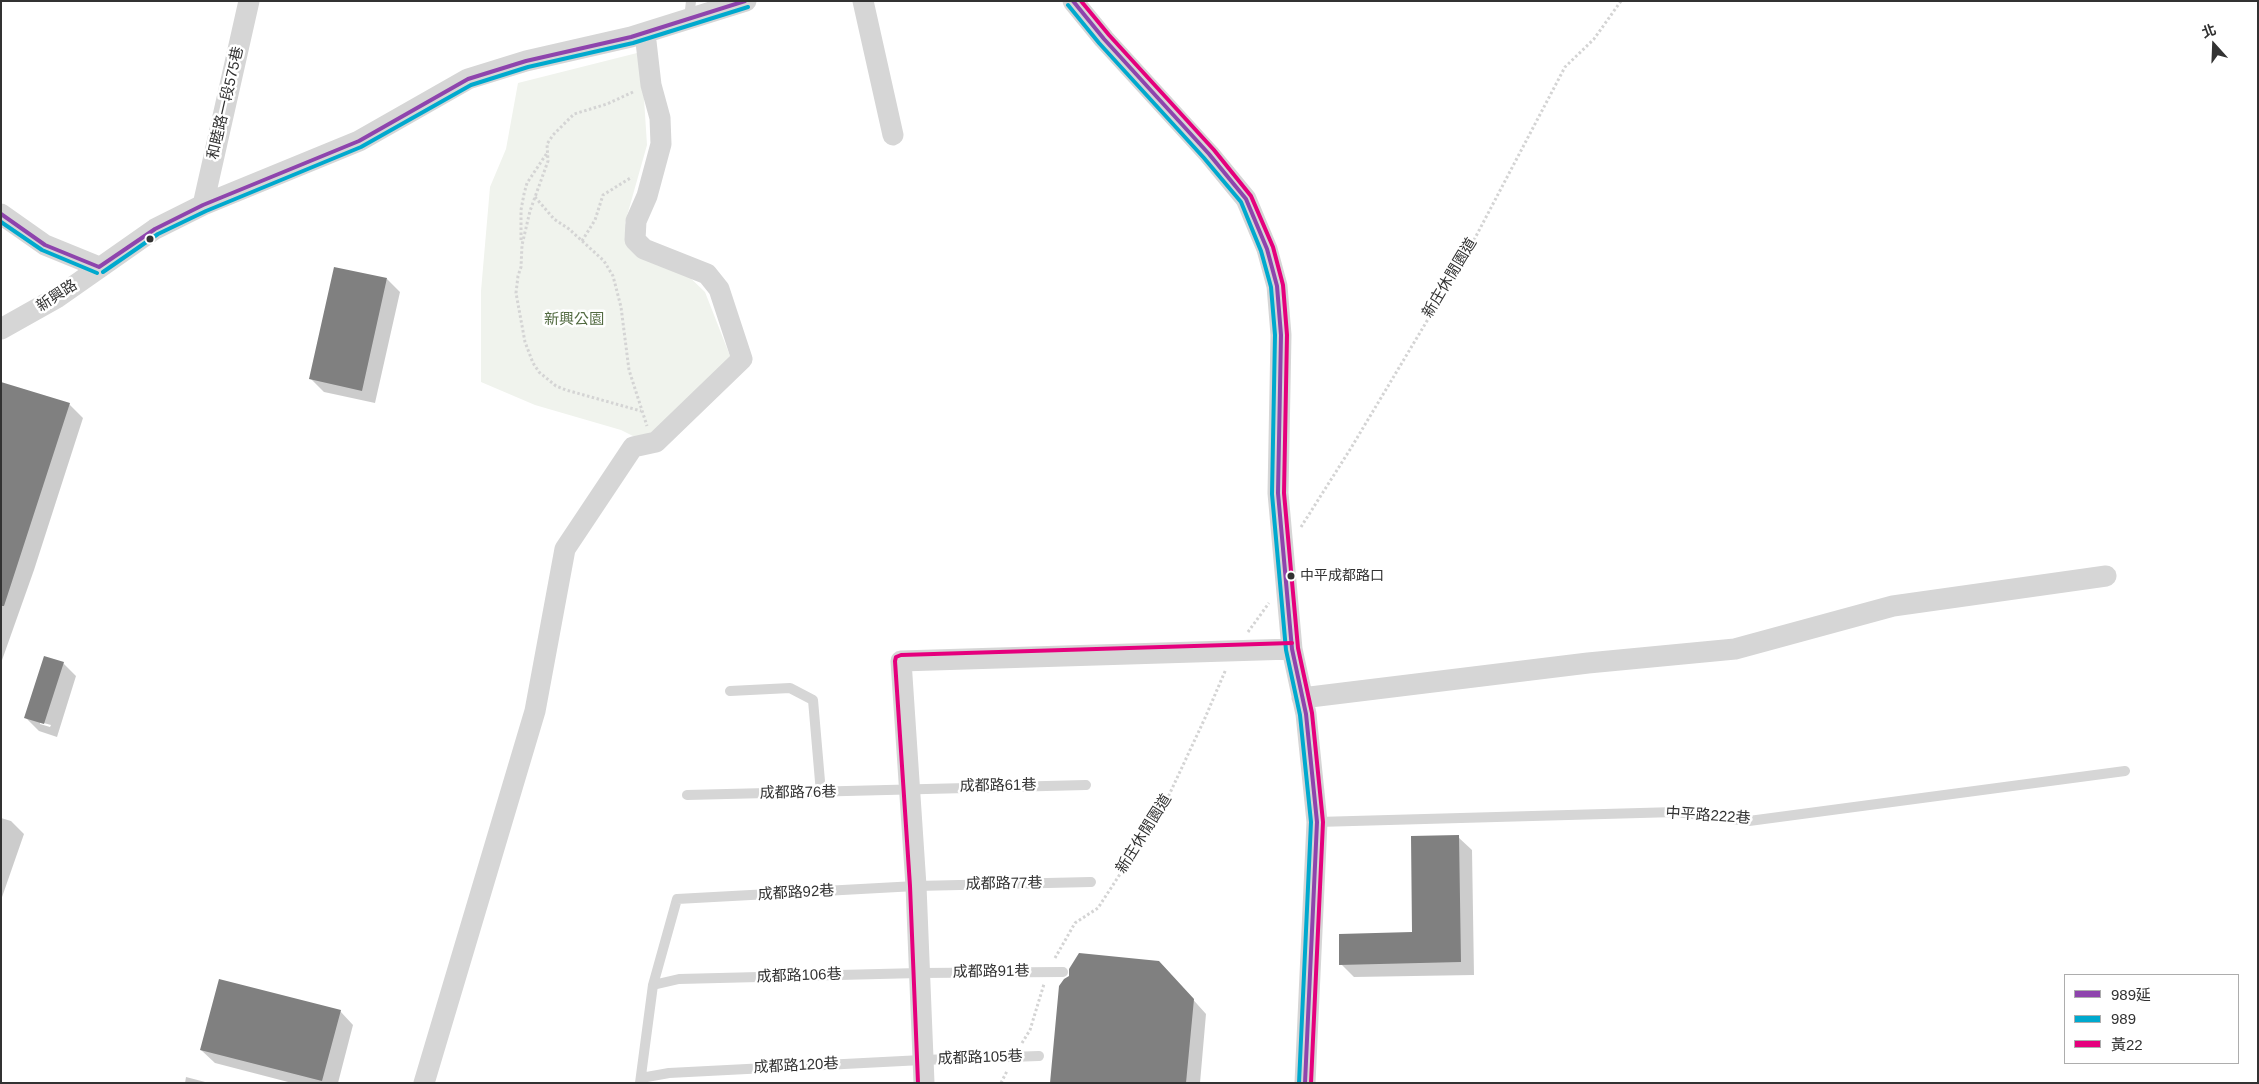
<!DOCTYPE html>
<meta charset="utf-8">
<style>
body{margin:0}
#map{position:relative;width:2259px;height:1084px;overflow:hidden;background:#fff;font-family:Arial,"Noto Sans TC",sans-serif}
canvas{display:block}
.frame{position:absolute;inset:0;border:2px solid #323232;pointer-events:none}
.legend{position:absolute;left:2064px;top:974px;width:175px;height:90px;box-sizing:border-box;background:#fff;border:1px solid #adadad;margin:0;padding:6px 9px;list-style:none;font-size:15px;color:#323232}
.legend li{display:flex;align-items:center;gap:10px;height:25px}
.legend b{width:25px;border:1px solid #adadad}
.north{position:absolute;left:2189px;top:20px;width:50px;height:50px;-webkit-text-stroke:4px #fff;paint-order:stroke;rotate:340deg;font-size:14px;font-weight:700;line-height:20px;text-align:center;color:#323232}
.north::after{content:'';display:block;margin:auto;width:18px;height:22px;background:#323232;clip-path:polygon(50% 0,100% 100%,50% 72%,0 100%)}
</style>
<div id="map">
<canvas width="2259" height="1084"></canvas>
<div class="frame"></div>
<ul class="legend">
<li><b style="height:6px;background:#8e44ad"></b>989延</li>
<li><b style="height:6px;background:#00a9ce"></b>989</li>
<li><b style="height:6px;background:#e5007d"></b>黃22</li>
</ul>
<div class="north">北</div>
</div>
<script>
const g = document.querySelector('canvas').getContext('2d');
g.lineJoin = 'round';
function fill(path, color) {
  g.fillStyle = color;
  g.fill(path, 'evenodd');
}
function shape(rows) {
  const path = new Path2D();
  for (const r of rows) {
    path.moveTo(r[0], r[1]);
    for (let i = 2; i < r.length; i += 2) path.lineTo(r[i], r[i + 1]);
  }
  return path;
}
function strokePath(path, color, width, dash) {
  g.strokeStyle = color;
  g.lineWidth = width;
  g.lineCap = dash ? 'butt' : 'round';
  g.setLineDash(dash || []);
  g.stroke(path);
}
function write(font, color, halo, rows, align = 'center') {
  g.font = font + ' Arial,"Noto Sans TC",sans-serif';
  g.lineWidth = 5;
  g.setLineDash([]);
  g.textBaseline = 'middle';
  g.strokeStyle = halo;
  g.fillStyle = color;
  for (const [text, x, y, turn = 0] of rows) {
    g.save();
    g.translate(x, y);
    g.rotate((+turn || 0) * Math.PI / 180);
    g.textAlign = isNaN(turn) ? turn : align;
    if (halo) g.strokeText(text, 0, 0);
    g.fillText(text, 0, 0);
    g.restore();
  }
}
fill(shape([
 [641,52,647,145,625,223,636,252,680,268,705,292,732,361,643,441,621,430,535,405,481,382,481,291,490,187,506,149,518,83]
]), '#f0f3ed');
fill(shape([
 [387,279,400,292,375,403,324,392,311,379],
 [1,386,69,404,83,418,34,570,1,663],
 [63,663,76,676,57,737,39,731,26,718],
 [40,722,51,725,50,727,40,724],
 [1,818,11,821,24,834,1,900],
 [1458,837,1472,850,1474,975,1354,977,1341,964,1414,934],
 [1172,976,1206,1014,1200,1083,1052,1083],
 [340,1011,353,1025,338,1083,292,1083,215,1063,201,1050],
 [186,1077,209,1083,185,1083]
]), '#0003');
fill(shape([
 [334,267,387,278,362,391,309,379],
 [1,382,70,403,4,606,1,606],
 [44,656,64,662,44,724,24,718],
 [1459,835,1461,962,1339,965,1339,934,1412,932,1411,836],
 [1079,953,1159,961,1194,999,1186,1083,1050,1083,1059,986,1064,979,1069,976,1069,969],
 [219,979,341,1010,322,1081,200,1050]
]), '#808080');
strokePath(shape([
 [633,92,607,104,574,114,553,135,547,144,548,161,530,211,522,245,521,267,518,276,516,293,525,342,533,363,539,372,556,386,566,390,641,411],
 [535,197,554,219,569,229,604,261,613,276,621,307,629,370,647,426],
 [521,240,521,210,524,194,527,183,547,153],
 [582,241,595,220,603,195,632,177],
 [1301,527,1351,448,1464,259,1565,67,1594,39,1621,1],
 [1248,632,1269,603],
 [1055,958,1075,923,1098,908,1163,808,1205,718,1226,669],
 [1022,1043,1030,1030,1044,984],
 [1001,1083,1007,1071]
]), '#d4d4d4', 3, [2.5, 2.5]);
strokePath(shape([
 [689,19,691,1],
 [730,691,790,688,813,700,821,793],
 [687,795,1086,785],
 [1317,822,1676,812,1749,821,2125,771],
 [653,985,679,979,919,973,1063,972],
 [641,1078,669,1073,922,1060,1039,1056],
 [640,1083,653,985,677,899,916,886,1091,882]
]), '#d6d6d6', 10);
strokePath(shape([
 [863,1,893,135],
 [1073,1,1104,39,1209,154,1246,199,1267,249,1277,286,1281,335,1278,493,1292,649,1306,714,1317,822,1305,1083],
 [203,205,249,1],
 [1,214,45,245,99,267],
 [1,329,58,297,155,229,203,205,359,141,468,79,526,61,631,37,746,1],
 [1302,698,1588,663,1735,649,1893,606,2106,576],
 [424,1083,535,711,565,549,633,447,656,442,742,359,719,289,707,274,644,249,635,240,636,221,647,196,661,144,660,118,651,85,645,33],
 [924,1083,916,886,901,661,1292,649]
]), '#d6d6d6', 21);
strokePath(shape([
 [1073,1,1104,39,1209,154,1246,199,1267,249,1277,286,1281,335,1278,493,1292,649,1306,714,1317,822,1305,1083],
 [1,214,45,245,99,267],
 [99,267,155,229,203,205,359,141,468,79,526,61,631,37,745,1]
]), '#8e44ad', 4);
strokePath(shape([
 [1068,5,1099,43,1204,158,1241,202,1261,251,1271,287,1275,335,1272,494,1286,650,1300,715,1311,822,1299,1083],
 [1,222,42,250,97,273],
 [103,272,158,234,206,211,361,147,471,85,528,67,633,43,748,7]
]), '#00a9ce', 4);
strokePath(shape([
 [1081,1,1109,35,1214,150,1251,196,1273,247,1283,285,1287,335,1284,493,1298,648,1312,713,1323,822,1311,1083],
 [918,1083,910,886,895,661,896,657,901,655,1292,643]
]), '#e5007d', 4);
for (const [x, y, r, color] of [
 [150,239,4.5,"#323232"],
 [1291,576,4.5,"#323232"]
]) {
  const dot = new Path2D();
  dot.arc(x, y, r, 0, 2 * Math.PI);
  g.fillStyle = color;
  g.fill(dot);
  strokePath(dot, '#fff', 2);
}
write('14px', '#323232', '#fff', [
 ["中平成都路口",1300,576]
], 'left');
write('15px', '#323232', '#fff', [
 ["和睦路一段575巷",226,103,-77],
 ["新庄休閒園道",1450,278,-59],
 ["新興路",57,296,-33],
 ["成都路61巷",998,786,-1],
 ["成都路76巷",798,793,-1],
 ["中平路222巷",1708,816,4],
 ["新庄休閒園道",1144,834,-58],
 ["成都路77巷",1004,884,-1],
 ["成都路92巷",796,893,-3],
 ["成都路91巷",991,972,-1],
 ["成都路106巷",799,976,-2],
 ["成都路105巷",980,1058,-2],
 ["成都路120巷",796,1066,-3]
]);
write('15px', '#536b42', '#fff', [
 ["新興公園",574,320]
]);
</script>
